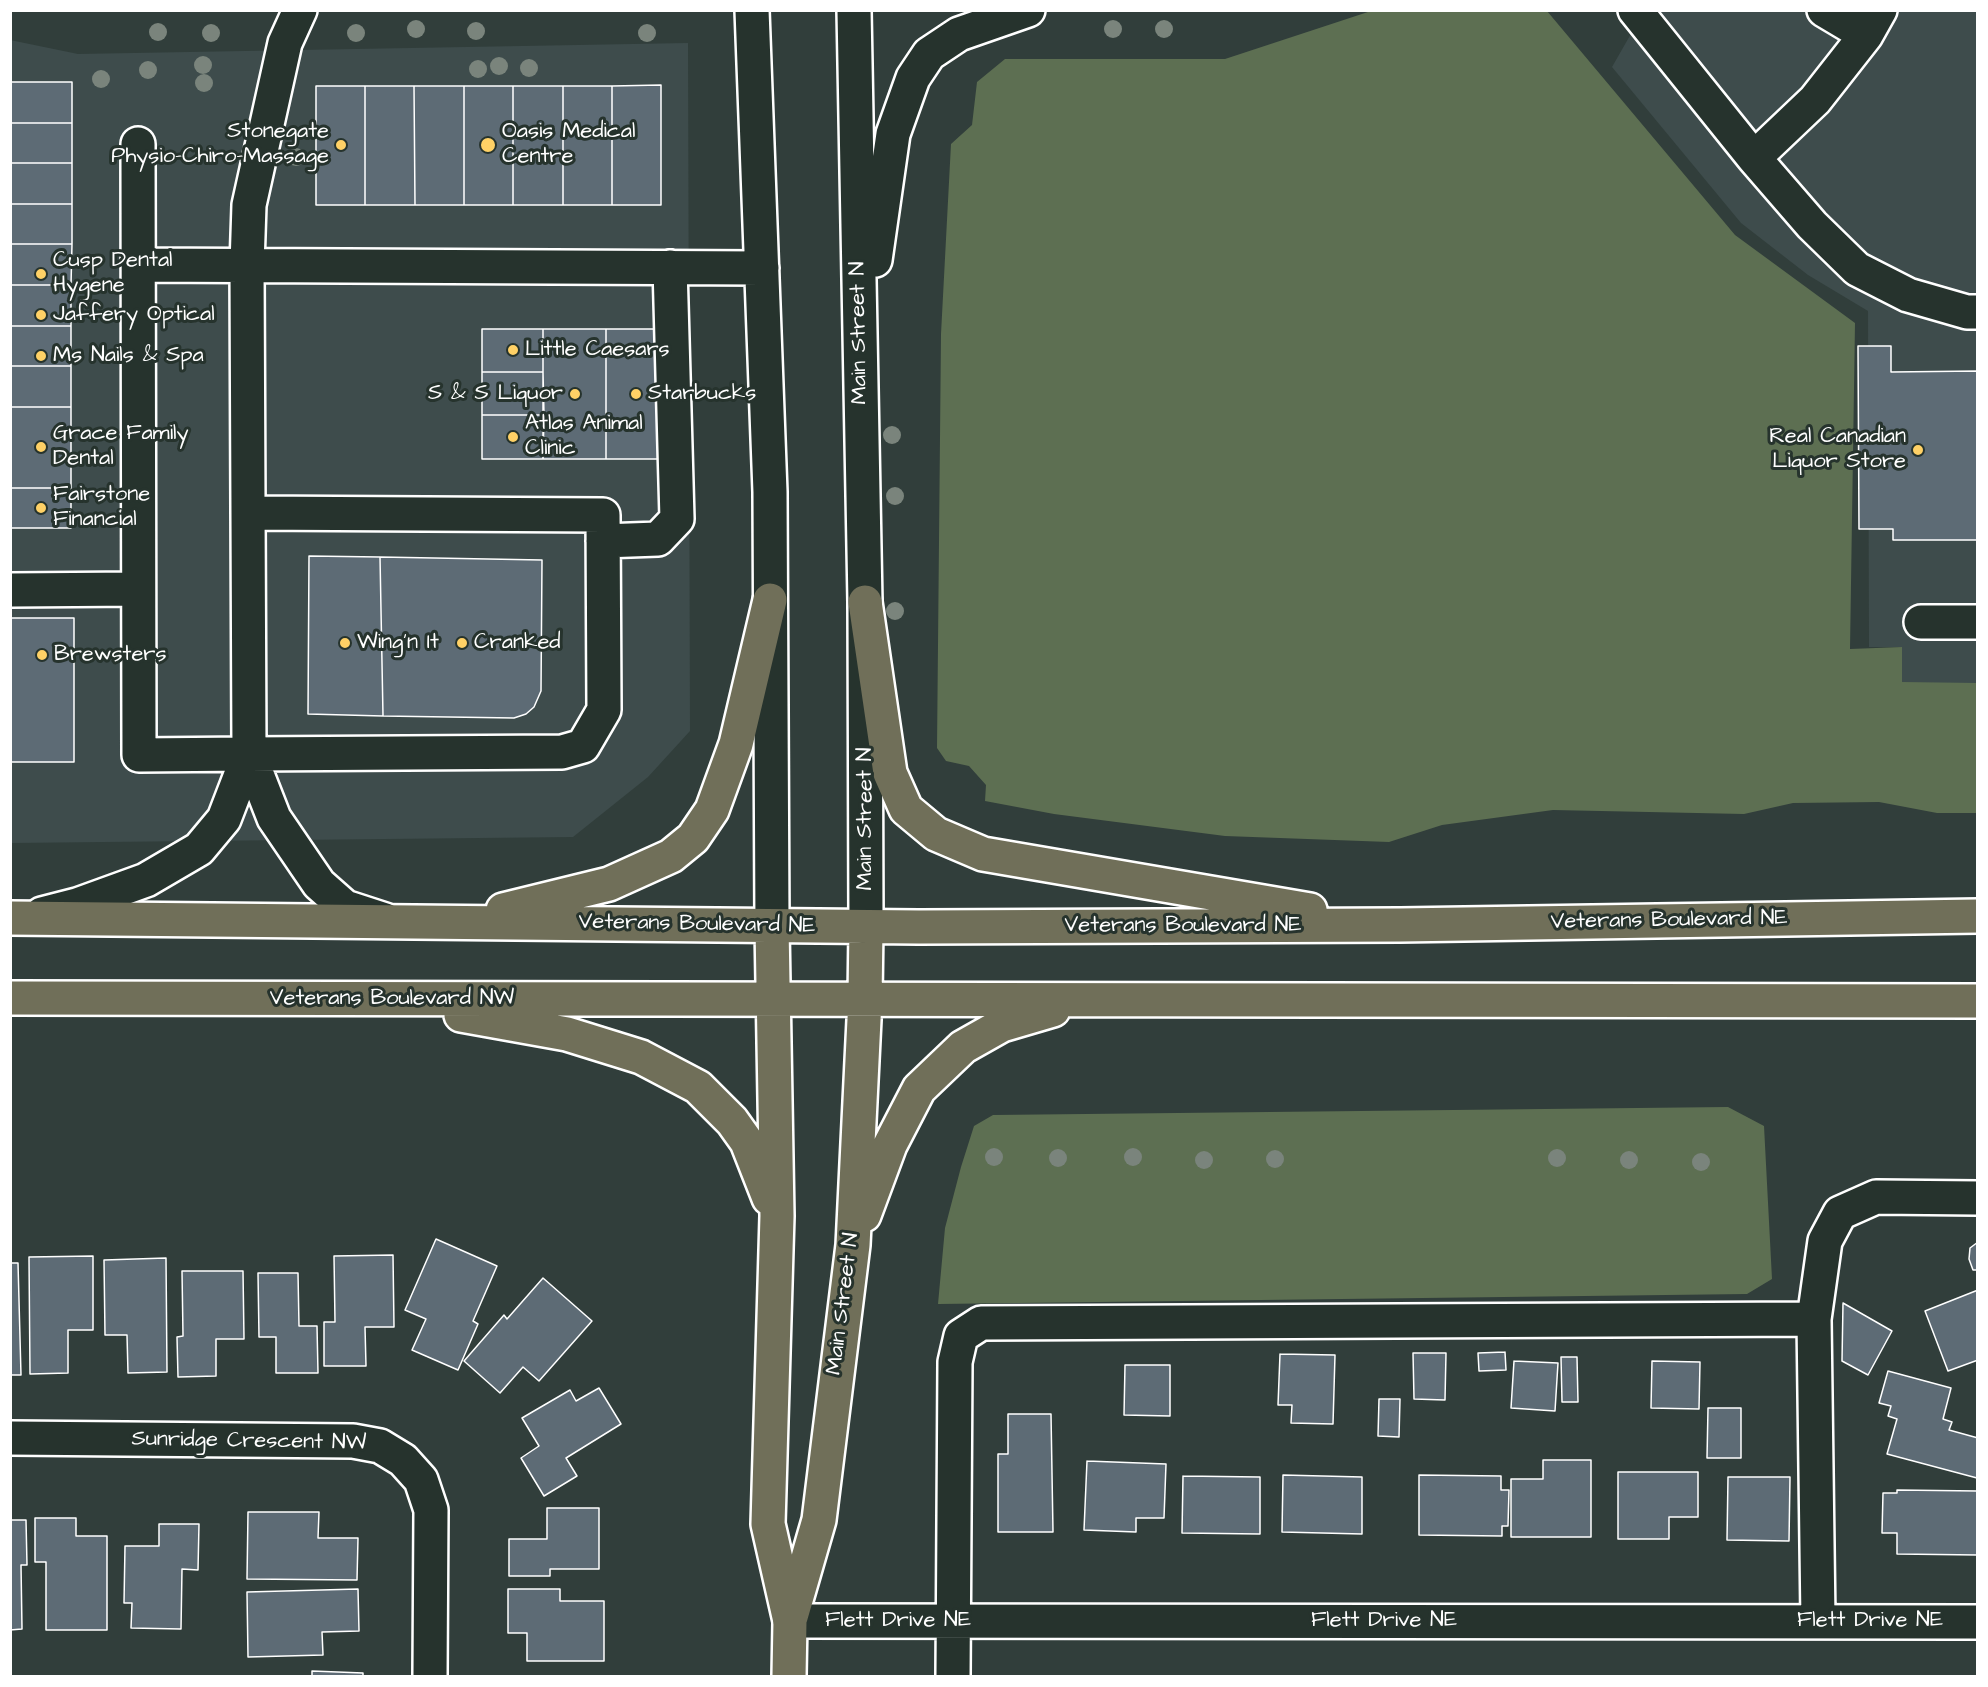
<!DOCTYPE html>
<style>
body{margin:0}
#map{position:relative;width:1988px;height:1687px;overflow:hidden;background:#313e3b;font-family:"Architects Daughter",sans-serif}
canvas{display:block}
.frame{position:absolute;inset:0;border:12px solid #fff;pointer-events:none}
</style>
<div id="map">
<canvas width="1988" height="1687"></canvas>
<div class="frame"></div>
</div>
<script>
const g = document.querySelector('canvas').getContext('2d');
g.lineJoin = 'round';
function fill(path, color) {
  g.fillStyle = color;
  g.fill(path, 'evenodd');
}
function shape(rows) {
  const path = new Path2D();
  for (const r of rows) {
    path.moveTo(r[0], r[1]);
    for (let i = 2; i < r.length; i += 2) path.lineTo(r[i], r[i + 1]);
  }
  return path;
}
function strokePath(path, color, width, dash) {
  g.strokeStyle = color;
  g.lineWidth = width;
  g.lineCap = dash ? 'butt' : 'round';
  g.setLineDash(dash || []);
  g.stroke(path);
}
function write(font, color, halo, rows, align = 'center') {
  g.font = font + ' "Architects Daughter",sans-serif';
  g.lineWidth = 6;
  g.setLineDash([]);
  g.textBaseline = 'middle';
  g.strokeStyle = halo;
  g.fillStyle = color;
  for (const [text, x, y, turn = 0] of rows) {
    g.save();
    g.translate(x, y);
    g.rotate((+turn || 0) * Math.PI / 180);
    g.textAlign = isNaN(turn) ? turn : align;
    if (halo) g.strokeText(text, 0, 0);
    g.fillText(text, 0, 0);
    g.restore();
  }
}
fill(shape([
 [1644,11,1977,11,1977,683,1902,683,1901,647,1869,647,1868,311,1808,275,1741,223,1612,67],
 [10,40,78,54,688,43,690,731,648,777,573,837,11,843]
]), '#3e4c4c');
fill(shape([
 [1371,11,1547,11,1735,235,1855,323,1850,649,1902,647,1902,682,1977,683,1977,813,1937,813,1879,802,1793,803,1744,814,1553,810,1442,825,1389,842,1225,836,1054,814,985,801,986,785,969,766,946,761,937,748,941,334,951,144,972,125,977,82,1005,59,1225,59],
 [1728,1107,1764,1126,1772,1279,1747,1294,938,1304,945,1228,961,1167,974,1126,993,1115]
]), '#5d6f52');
const building = shape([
 [10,82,72,82,72,123,10,123,10,82],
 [661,85,661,205,612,205,612,86,661,85],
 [316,86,365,86,365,205,316,205,316,86],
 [365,86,414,86,415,205,365,205,365,86],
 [414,86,464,86,464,205,415,205,414,86],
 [464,86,513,86,513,205,464,205,464,86],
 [513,86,563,86,563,205,513,205,513,86],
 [563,86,612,86,612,205,563,205,563,86],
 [10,123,72,123,72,163,10,163,10,123],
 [10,163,72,163,72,204,10,204,10,163],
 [10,204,72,204,72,244,10,244,10,204],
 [10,244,72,244,71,285,10,285,10,244],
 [10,285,71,285,71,326,10,326,10,285],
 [10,326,71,326,71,366,10,366,10,326],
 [482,329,543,329,543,372,482,372,482,329],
 [543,329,606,329,606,459,543,459,543,329],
 [606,329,667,329,667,459,606,459,606,329],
 [1858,346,1891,346,1891,372,1978,371,1978,540,1893,540,1893,529,1859,529,1858,346],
 [10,366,71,366,71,407,10,407,10,366],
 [482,372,543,372,544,415,482,415,482,372],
 [10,407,71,407,71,488,10,488,10,407],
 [482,415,544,415,543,459,482,459,482,415],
 [10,488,71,488,71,528,10,528,10,488],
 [309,556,380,557,383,716,308,714,309,556],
 [380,557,542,560,541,691,534,707,526,714,514,718,383,716,380,557],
 [10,618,74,618,74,762,10,762,10,618],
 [436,1239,497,1266,473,1321,478,1324,458,1370,412,1350,426,1319,405,1310,436,1239],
 [1978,1242,1978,1270,1973,1270,1969,1259,1970,1248,1978,1242],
 [393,1255,394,1327,365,1327,366,1366,324,1366,324,1322,335,1322,334,1256,393,1255],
 [93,1256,93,1330,68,1330,68,1373,30,1374,29,1257,93,1256],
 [166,1258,167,1372,128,1373,127,1335,105,1335,104,1260,166,1258],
 [10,1263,18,1263,21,1375,10,1375,10,1263],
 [182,1271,243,1271,244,1339,216,1339,216,1376,178,1377,177,1337,183,1336,182,1271],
 [258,1273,298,1273,299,1326,317,1326,318,1373,276,1373,276,1337,259,1337,258,1273],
 [543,1278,592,1321,539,1381,523,1367,500,1393,464,1361,504,1315,507,1319,543,1278],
 [1978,1290,1978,1360,1948,1371,1925,1311,1978,1290],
 [1843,1303,1892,1331,1868,1375,1842,1361,1843,1303],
 [1505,1352,1506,1370,1479,1371,1478,1353,1505,1352],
 [1413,1353,1446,1353,1445,1400,1414,1399,1413,1353],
 [1280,1354,1335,1355,1333,1424,1291,1423,1292,1405,1278,1405,1280,1354],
 [1561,1357,1577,1357,1578,1402,1562,1402,1561,1357],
 [1514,1361,1558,1363,1555,1411,1511,1408,1514,1361],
 [1652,1361,1700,1362,1699,1409,1651,1408,1652,1361],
 [1125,1365,1170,1365,1170,1416,1124,1415,1125,1365],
 [1888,1371,1951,1388,1943,1419,1952,1422,1949,1430,1978,1438,1977,1478,1887,1454,1897,1419,1888,1416,1891,1406,1879,1403,1888,1371],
 [599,1388,621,1424,566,1458,577,1476,544,1496,521,1458,539,1446,522,1418,570,1390,576,1401,599,1388],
 [1379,1399,1400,1399,1399,1437,1378,1436,1379,1399],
 [1708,1408,1741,1408,1741,1458,1707,1458,1708,1408],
 [1008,1414,1051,1414,1053,1532,998,1532,998,1454,1008,1454,1008,1414],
 [1543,1460,1591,1460,1591,1537,1511,1537,1511,1479,1543,1479,1543,1460],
 [1087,1461,1166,1464,1164,1518,1136,1518,1136,1532,1084,1530,1087,1461],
 [1618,1472,1698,1472,1698,1517,1669,1517,1669,1539,1618,1539,1618,1472],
 [1283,1475,1362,1477,1362,1534,1282,1532,1283,1475],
 [1419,1475,1501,1476,1501,1490,1509,1490,1508,1526,1502,1526,1502,1536,1419,1535,1419,1475],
 [1183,1476,1260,1477,1260,1534,1182,1533,1183,1476],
 [1728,1477,1790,1477,1789,1541,1727,1540,1728,1477],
 [1897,1490,1978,1491,1978,1555,1897,1554,1897,1533,1882,1533,1883,1493,1897,1493,1897,1490],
 [547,1508,599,1508,599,1569,550,1569,550,1576,509,1576,509,1539,547,1539,547,1508],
 [248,1512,319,1512,318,1538,358,1538,357,1580,247,1579,248,1512],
 [35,1518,76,1518,76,1536,107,1536,107,1630,46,1630,46,1562,35,1562,35,1518],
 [10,1520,26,1520,27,1565,21,1565,22,1629,10,1630,10,1520],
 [159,1524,199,1524,198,1570,182,1569,181,1629,131,1628,132,1603,124,1603,125,1546,159,1546,159,1524],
 [358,1589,359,1631,322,1632,323,1655,248,1657,247,1592,358,1589],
 [508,1589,560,1589,560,1601,604,1601,604,1661,527,1661,527,1633,508,1633,508,1589],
 [312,1671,363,1673,363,1676,312,1676,312,1671]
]);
fill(building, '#5d6b75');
strokePath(building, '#fff', 1.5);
const minor = shape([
 [752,10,770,492,772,926],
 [854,10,865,602,866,927],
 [1635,10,1754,158,1812,225,1857,269,1908,295,1967,312,1978,312],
 [1824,10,1866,35],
 [138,144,139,755,249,754,247,265,249,205,285,43,300,10],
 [1754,158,1815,100,1866,35,1880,10],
 [875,260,893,134,913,78,929,54,959,34,1028,10],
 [138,265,762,268],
 [248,513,603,515,604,710,583,746,562,752,249,754],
 [603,541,658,539,677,519,670,267],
 [10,590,138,589],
 [1921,622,1978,622],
 [249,754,274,818,319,884,345,907,385,920],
 [42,914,77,905,146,880,199,849,224,819,249,754],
 [1814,1319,1825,1241,1840,1213,1876,1197,1978,1198],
 [10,1438,353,1441,380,1446,403,1460,421,1480,431,1510,430,1676],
 [790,1621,1978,1622],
 [953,1676,955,1362,961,1336,981,1323,1814,1319,1818,1621]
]);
const major = shape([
 [865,602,890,773,906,809,936,834,983,854,1310,910],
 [503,910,609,884,671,856,693,838,712,810,736,744,770,600],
 [10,918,919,927,1400,925,1978,916],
 [772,926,777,1216,768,1524,790,1621,789,1676],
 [10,998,1978,1001],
 [461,1015,567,1034,641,1057,698,1087,732,1121,747,1142,769,1198],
 [864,1215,890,1145,919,1089,963,1047,1002,1025,1053,1010],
 [791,1617,819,1520,853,1245,865,999,866,927]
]);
strokePath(minor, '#fff', 38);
strokePath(major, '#fff', 38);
strokePath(minor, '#26332d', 33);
strokePath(major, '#706f59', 33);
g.fillStyle = '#7a847c';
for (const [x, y] of [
 [416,29],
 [1113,29],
 [1164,29],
 [476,31],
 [158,32],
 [211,33],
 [356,33],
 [647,33],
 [203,65],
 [499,66],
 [529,68],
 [478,69],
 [148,70],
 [101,79],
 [204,83],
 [296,157],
 [892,435],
 [895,496],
 [895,611],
 [994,1157],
 [1133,1157],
 [1058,1158],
 [1557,1158],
 [1275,1159],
 [1204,1160],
 [1629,1160],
 [1701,1162]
]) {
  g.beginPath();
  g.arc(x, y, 9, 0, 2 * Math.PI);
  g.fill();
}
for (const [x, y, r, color] of [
 [341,145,6,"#ffd166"],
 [488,145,8,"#ffd166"],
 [41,274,6,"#ffd166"],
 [41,315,6,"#ffd166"],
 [513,350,6,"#ffd166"],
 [41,356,6,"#ffd166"],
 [575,394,6,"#ffd166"],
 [636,394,6,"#ffd166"],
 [513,437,6,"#ffd166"],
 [41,447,6,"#ffd166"],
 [1918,450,6,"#ffd166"],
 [41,508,6,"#ffd166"],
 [345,643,6,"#ffd166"],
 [462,643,6,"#ffd166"],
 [42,655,6,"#ffd166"]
]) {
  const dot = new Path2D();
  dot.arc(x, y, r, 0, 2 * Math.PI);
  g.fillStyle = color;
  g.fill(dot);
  strokePath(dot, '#26332d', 2);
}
write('22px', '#fff', '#26332d', [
 ["Stonegate",329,132,"right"],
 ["Physio-Chiro-Massage",329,157,"right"],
 ["Oasis Medical",502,132],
 ["Centre",502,157],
 ["Cusp Dental",53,261],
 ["Hygene",53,286],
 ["Jaffery Optical",53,315],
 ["Little Caesars",525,350],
 ["Ms Nails & Spa",53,356],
 ["S & S Liquor",563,394,"right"],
 ["Starbucks",648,394],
 ["Atlas Animal",525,424],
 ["Clinic",525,449],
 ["Grace Family",53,434],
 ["Dental",53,459],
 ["Real Canadian",1906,437,"right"],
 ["Liquor Store",1906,462,"right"],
 ["Fairstone",53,495],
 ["Financial",53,520],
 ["Wing'n It",357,643],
 ["Cranked",474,643],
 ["Brewsters",54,655]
], 'left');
write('22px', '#fff', '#26332d', [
 ["Main Street N",860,333,-91],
 ["Main Street N",866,819,-90],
 ["Veterans Boulevard NE",1669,921,-1],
 ["Veterans Boulevard NE",697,925,1],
 ["Veterans Boulevard NE",1183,926],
 ["Veterans Boulevard NW",392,999],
 ["Main Street N",844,1304,-83],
 ["Sunridge Crescent NW",249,1442,1],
 ["Flett Drive NE",898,1621],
 ["Flett Drive NE",1384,1621],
 ["Flett Drive NE",1870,1621]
]);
</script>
